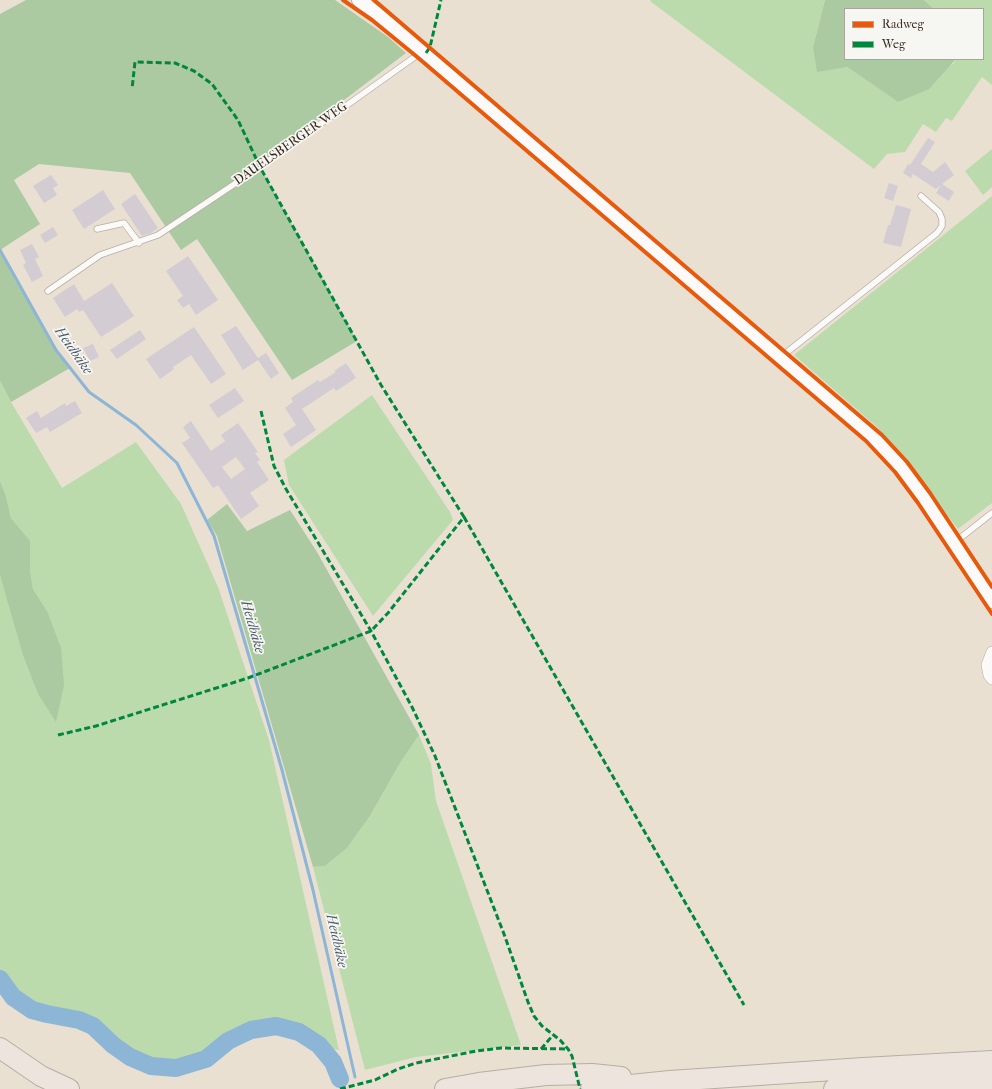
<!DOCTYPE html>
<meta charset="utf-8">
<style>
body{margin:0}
#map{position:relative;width:992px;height:1089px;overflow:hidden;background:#e9e0d2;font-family:"IM FELL French Canon",serif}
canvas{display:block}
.legend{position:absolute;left:844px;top:8px;width:140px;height:52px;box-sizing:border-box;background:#f6f6f2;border:1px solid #aba49d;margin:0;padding:5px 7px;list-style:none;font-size:12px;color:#3b2a1e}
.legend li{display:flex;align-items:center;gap:8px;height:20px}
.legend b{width:20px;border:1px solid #aba49d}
</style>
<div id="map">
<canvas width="992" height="1089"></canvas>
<ul class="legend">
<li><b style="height:5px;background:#e8590c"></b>Radweg</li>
<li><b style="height:5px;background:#00873e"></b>Weg</li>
</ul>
</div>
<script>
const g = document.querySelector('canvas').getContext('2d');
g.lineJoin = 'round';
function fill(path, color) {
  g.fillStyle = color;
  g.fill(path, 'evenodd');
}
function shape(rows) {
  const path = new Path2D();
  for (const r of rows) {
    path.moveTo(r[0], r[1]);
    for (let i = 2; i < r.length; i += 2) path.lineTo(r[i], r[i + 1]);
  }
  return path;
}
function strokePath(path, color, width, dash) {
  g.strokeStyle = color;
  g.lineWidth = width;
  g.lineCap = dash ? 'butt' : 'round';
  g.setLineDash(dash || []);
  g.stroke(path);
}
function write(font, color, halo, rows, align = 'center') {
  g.font = font + ' "IM FELL French Canon",serif';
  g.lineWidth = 3.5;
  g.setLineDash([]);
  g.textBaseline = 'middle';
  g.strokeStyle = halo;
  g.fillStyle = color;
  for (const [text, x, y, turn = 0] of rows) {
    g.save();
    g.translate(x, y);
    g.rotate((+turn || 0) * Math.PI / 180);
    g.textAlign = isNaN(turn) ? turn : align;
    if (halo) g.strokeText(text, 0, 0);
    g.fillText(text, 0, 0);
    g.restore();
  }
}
fill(shape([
 [651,0,825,0,813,47,847,67,898,102,954,63,956,59,983,59,983,9,934,9,924,0,992,0,992,85,982,77,952,121,946,118,936,132,923,124,905,152,887,154,874,169,650,1],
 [992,149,992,187,983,195,965,171],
 [992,196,992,503,958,529,878,428,794,355],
 [0,381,11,402,62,488,136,442,181,504,218,587,269,740,339,1050,331,1049,289,1021,264,1019,246,1027,207,1053,191,1058,168,1060,145,1057,125,1048,109,1036,94,1022,79,1016,54,1012,29,1005,7,986,0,973,0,575,38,694,56,721,47,611,33,589,30,570,29,541,11,518,6,496,0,481],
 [372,395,450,512,453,520,373,616,289,485,284,460],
 [419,735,431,764,436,801,521,1045,416,1057,365,1070,313,867,325,866,347,848,370,816,400,763]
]), '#bbdbad');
fill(shape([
 [26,0,335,0,388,37,406,53,261,163,260,167,357,341,292,380,197,239,181,250,130,173,39,164,14,180,40,224,0,250,56,350,70,368,11,402,0,381,0,14],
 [825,0,924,0,934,9,845,9,845,59,956,59,929,89,898,102,847,67,817,72,813,47],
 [0,481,6,496,11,518,30,541,30,570,33,589,47,611,61,648,64,685,56,722,38,694,23,655,0,575],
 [227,504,247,531,290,510,317,552,419,735,400,763,370,816,347,848,325,866,313,867,217,536,207,520]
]), '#abcaa1');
strokePath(shape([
 [0,250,56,350,89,392,136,425,177,463,214,536,282,770,313,890,355,1077]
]), '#8db5d6', 3);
strokePath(shape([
 [0,979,13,997,32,1010,47,1014,79,1020,93,1026,113,1045,130,1057,151,1066,176,1068,206,1059,228,1041,251,1030,276,1026,299,1032,319,1045,333,1062,340,1079]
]), '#8db5d6', 18);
fill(shape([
 [928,138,935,142,921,164,933,172,945,162,954,175,942,184,954,192,949,201,936,193,941,185,936,189,913,174,911,178,903,173,908,164,910,165],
 [51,175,58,185,53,188,57,195,44,203,33,186],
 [889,183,898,186,893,201,884,198],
 [103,190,115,209,84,229,72,210],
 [135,194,158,228,151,233,142,236,121,204],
 [896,205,911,209,901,247,883,243,888,225,890,225],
 [53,227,58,235,45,243,40,235],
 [32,244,39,257,35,259,43,276,32,282,23,265,26,263,20,250],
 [188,256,218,300,196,315,189,304,183,308,177,300,183,296,166,271],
 [112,283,134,316,101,337,83,310,79,312,77,309,65,317,53,298,74,284,84,301],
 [236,326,258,358,266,353,279,373,271,379,258,360,243,370,221,335],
 [194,327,226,374,211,384,191,355,173,367,174,369,160,379,146,359],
 [140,330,146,339,117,359,110,350],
 [93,344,99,357,90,361,83,348],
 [346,363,356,378,336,391,334,388,302,409,316,430,291,447,283,434,296,425,285,408,293,402,291,398,318,380,320,382,336,372,334,371],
 [235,388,244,401,218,418,209,405],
 [75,401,82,413,50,432,47,427,36,433,26,418,37,411,41,418,65,403,66,406],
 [191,421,211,451,225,441,221,435,238,423,258,452,255,453,260,460,257,462,269,480,250,493,259,506,241,519,218,485,213,488,182,443,190,438,183,427],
 [236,457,245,469,231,479,222,467]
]), '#d3ccd2');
const service = shape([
 [97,229,124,223,139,243],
 [48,291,100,255,158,235,260,167,416,56,422,50],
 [781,357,937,233,942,226,942,219,939,212,921,196],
 [954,543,992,513]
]);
const minor = shape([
 [992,652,987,665,989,675,992,679]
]);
const tertiary = shape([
 [359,0,426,53,876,440,901,467,924,498,992,601]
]);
const motorway = shape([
 [0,1048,41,1076,69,1089],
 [445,1089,479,1083,546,1075,592,1074,621,1077],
 [591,1089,670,1081,863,1068,992,1061],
 [834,1089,992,1080]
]);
strokePath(service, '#b5aea4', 7);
strokePath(minor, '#b5aea4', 12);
strokePath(tertiary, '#b5aea4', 16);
strokePath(motorway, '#b5aea4', 22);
strokePath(service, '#fcfaf8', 5.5);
strokePath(minor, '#fcfaf8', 11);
strokePath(tertiary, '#fcfaf8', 14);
strokePath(motorway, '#ede5dd', 20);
strokePath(shape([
 [426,53,430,47,441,0],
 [261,411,274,466,286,489,371,631,412,707,435,756,504,934,528,1002,534,1016,542,1026,560,1040,568,1049,572,1056,580,1089],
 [464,517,744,1005],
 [58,735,96,726,248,678,371,631,388,613,464,517,381,385,260,167,238,120,212,84,194,71,175,63,135,62,132,89],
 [541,1049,553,1035],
 [340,1089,375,1080,398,1069,416,1063,476,1051,501,1048,568,1049]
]), '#00873e', 3, [6, 3]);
strokePath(shape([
 [343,0,372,20,416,56,866,441,895,472,918,503,992,614],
 [374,0,882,435,907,462,930,493,992,587]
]), '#e8590c', 4);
write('13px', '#3b2a1e', '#f6f6f2', [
 ["DAUELSBERGER WEG",291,144,-35]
]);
write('italic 14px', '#4c5a68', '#f6f6f2', [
 ["Heidbäke",73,351,55],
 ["Heidbäke",252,627,74],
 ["Heidbäke",336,941,77]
]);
</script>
